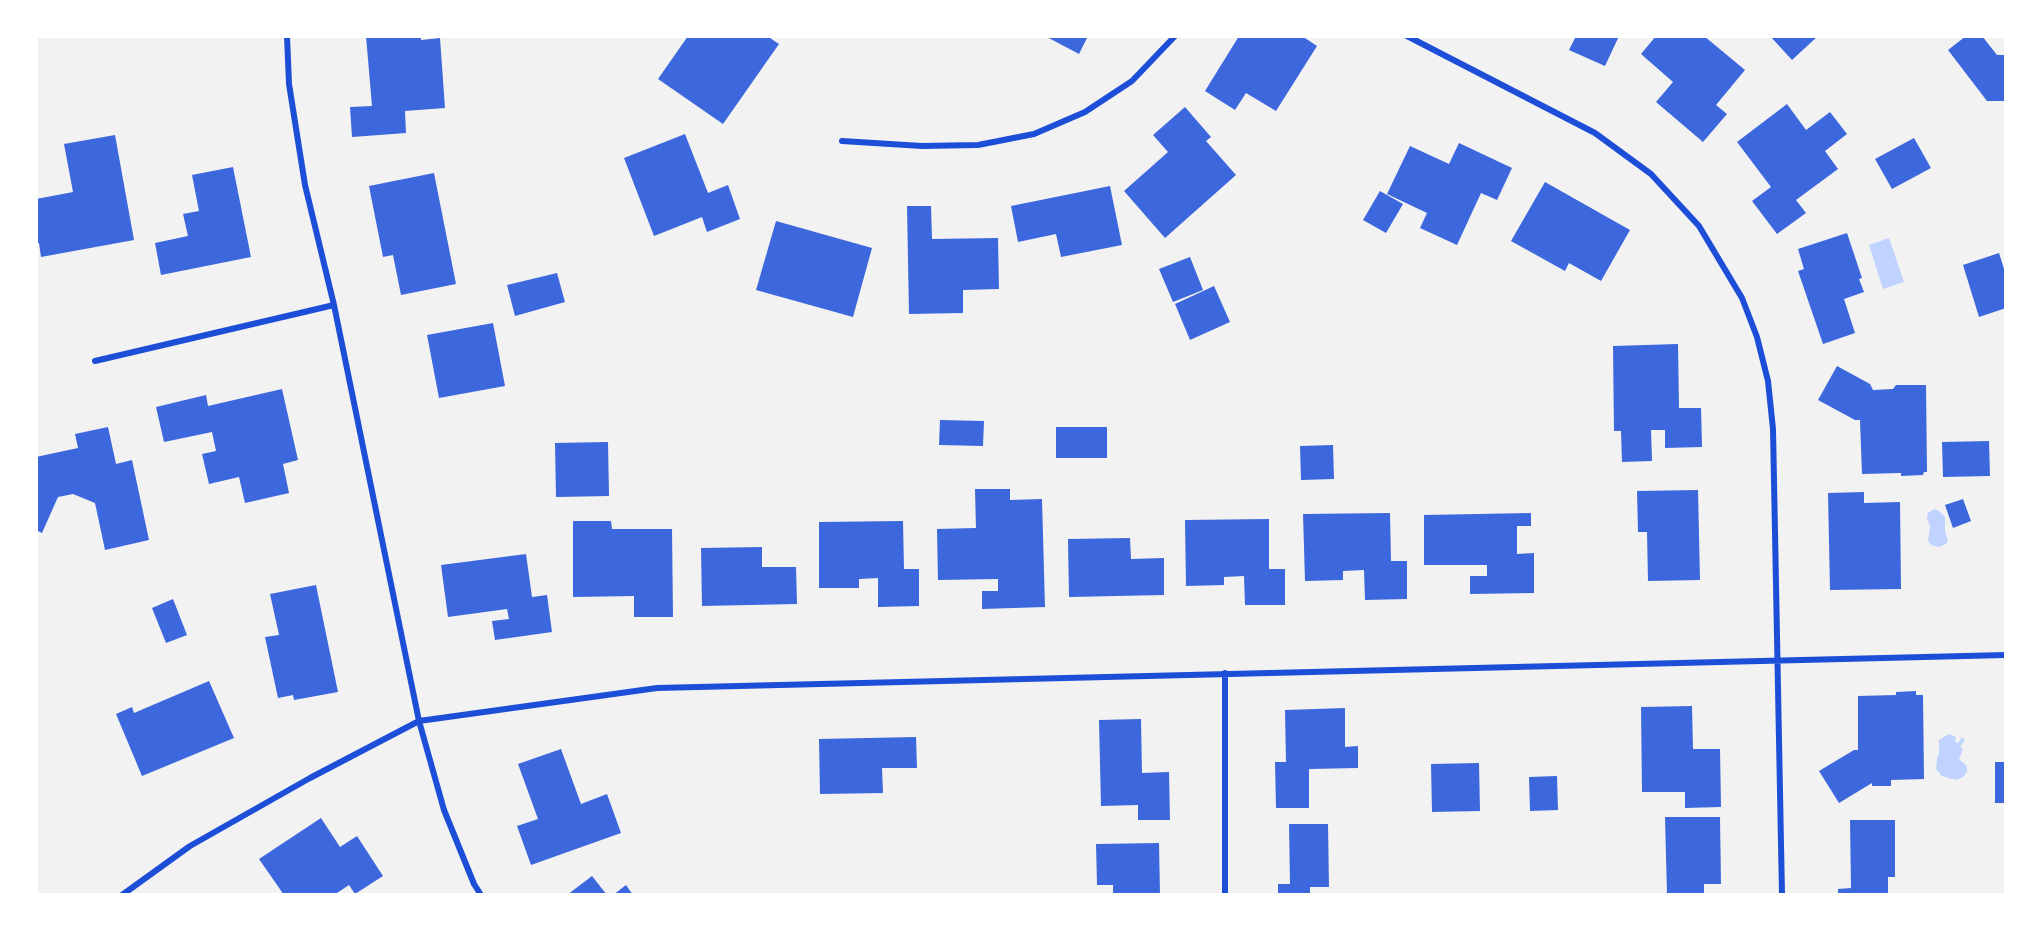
<!DOCTYPE html>
<style>
body{margin:0}
#map{position:relative;width:2042px;height:931px;overflow:hidden;background:#f2f2f2;font-family:"Times New Roman",serif}
canvas{display:block}
.frame{position:absolute;inset:0;border:38px solid #fff;pointer-events:none}
</style>
<div id="map">
<canvas width="2042" height="931"></canvas>
<div class="frame"></div>
</div>
<script>
const g = document.querySelector('canvas').getContext('2d');
g.lineJoin = 'round';
function fill(path, color) {
  g.fillStyle = color;
  g.fill(path, 'evenodd');
}
function shape(rows) {
  const path = new Path2D();
  for (const r of rows) {
    path.moveTo(r[0], r[1]);
    for (let i = 2; i < r.length; i += 2) path.lineTo(r[i], r[i + 1]);
  }
  return path;
}
function strokePath(path, color, width, dash) {
  g.strokeStyle = color;
  g.lineWidth = width;
  g.lineCap = dash ? 'butt' : 'round';
  g.setLineDash(dash || []);
  g.stroke(path);
}
fill(shape([
 [1889,238,1904,282,1883,289,1869,245],
 [1934,509,1939,511,1945,517,1945,531,1948,540,1946,544,1939,547,1931,545,1928,541,1930,526,1927,518,1928,513],
 [1949,734,1956,737,1955,742,1958,743,1962,737,1965,740,1960,747,1963,749,1959,759,1967,766,1967,772,1963,777,1956,780,1942,776,1936,769,1937,758,1939,753,1939,740]
]), '#bfd3fe');
fill(shape([
 [366,36,421,36,421,40,440,38,445,108,405,111,406,133,352,137,350,107,372,106],
 [688,36,767,36,779,44,723,124,658,79],
 [1045,36,1088,36,1079,54],
 [1239,36,1302,36,1317,46,1276,111,1246,93,1235,110,1205,91],
 [1576,36,1619,36,1605,66,1569,50],
 [1656,36,1704,36,1745,70,1716,105,1727,114,1703,142,1656,102,1673,82,1641,54],
 [1770,36,1818,36,1792,60],
 [1966,36,1982,36,1997,55,2006,55,2006,101,1987,101,1948,50],
 [1787,104,1806,130,1830,112,1847,134,1825,151,1838,169,1796,200,1806,213,1777,234,1752,201,1771,187,1737,142],
 [1185,107,1211,137,1206,141,1236,175,1165,238,1124,191,1168,152,1153,135],
 [685,134,708,193,728,185,740,219,707,232,702,217,654,236,624,158],
 [115,135,134,240,41,257,39,243,36,244,36,199,73,192,64,144],
 [1914,138,1931,168,1892,189,1875,159],
 [1459,143,1512,168,1497,200,1481,193,1457,245,1420,228,1427,213,1387,194,1410,146,1449,164],
 [233,167,251,257,161,275,155,243,188,236,183,214,199,211,192,175],
 [434,173,456,284,401,295,393,255,383,257,369,186],
 [1545,182,1630,230,1601,281,1569,263,1565,271,1511,241],
 [1110,186,1122,245,1061,257,1056,234,1018,242,1011,206],
 [1380,191,1403,204,1386,233,1363,220],
 [907,206,931,206,932,239,998,238,999,289,963,290,963,313,909,314],
 [776,221,872,248,853,317,756,290],
 [1847,233,1862,278,1859,279,1864,292,1844,299,1855,333,1823,344,1798,271,1804,269,1798,249],
 [1999,253,2006,275,2006,308,1979,317,1963,265],
 [1190,257,1203,290,1173,302,1159,269],
 [557,273,565,302,515,316,507,285],
 [1214,286,1230,322,1190,340,1175,304],
 [493,323,505,386,439,398,427,335],
 [1678,344,1679,408,1701,408,1702,447,1665,448,1665,430,1651,430,1652,461,1622,462,1621,431,1614,431,1613,346],
 [1837,366,1870,384,1873,390,1893,389,1896,385,1926,385,1927,472,1924,472,1923,475,1901,476,1901,473,1862,474,1860,420,1855,420,1818,400],
 [282,389,298,460,283,464,289,493,245,503,239,477,209,484,202,454,216,451,212,432,164,442,156,407,206,395,208,406],
 [940,420,984,421,983,446,939,445],
 [108,427,116,464,132,460,149,540,105,550,95,503,73,494,58,497,42,533,36,530,36,457,78,448,75,434],
 [1056,427,1107,427,1107,458,1056,458],
 [1989,441,1990,476,1943,477,1942,442],
 [608,442,609,496,556,497,555,443],
 [1333,445,1334,479,1301,480,1300,446],
 [975,489,1010,489,1010,500,1042,499,1045,607,982,609,982,591,998,591,998,579,938,580,937,529,976,528],
 [1698,490,1700,580,1648,581,1647,532,1638,532,1637,491],
 [1864,492,1864,503,1900,502,1901,589,1830,590,1828,493],
 [1963,499,1971,521,1953,528,1945,505],
 [1390,513,1391,561,1407,561,1407,599,1365,600,1364,570,1343,571,1343,580,1305,581,1303,514],
 [1531,513,1531,526,1517,526,1517,554,1534,553,1534,593,1470,594,1470,576,1487,576,1487,565,1424,565,1424,515],
 [1269,519,1269,569,1285,569,1285,605,1245,605,1244,576,1224,577,1224,585,1186,586,1185,520],
 [573,521,611,521,612,529,672,529,673,617,634,617,634,596,573,597],
 [903,521,904,569,919,569,919,606,878,607,878,578,859,579,859,588,819,588,819,522],
 [1130,538,1131,559,1164,558,1164,595,1069,597,1068,539],
 [762,547,762,567,796,567,797,604,702,606,701,548],
 [526,554,532,597,547,595,552,632,495,640,492,621,509,619,507,609,448,617,441,565],
 [316,585,338,692,294,700,293,695,278,698,265,637,279,635,270,594],
 [173,599,187,635,166,643,152,608],
 [209,681,234,738,142,776,116,714,132,707,134,713],
 [1916,691,1916,695,1923,695,1924,779,1891,780,1891,786,1872,786,1872,783,1839,803,1819,771,1854,750,1858,750,1858,696,1896,695,1896,692],
 [1692,706,1693,749,1720,749,1721,807,1685,808,1685,792,1642,792,1641,707],
 [1345,708,1345,747,1358,746,1358,768,1309,769,1309,808,1276,808,1275,762,1286,762,1285,710],
 [1141,719,1142,773,1169,772,1170,820,1138,820,1138,805,1101,806,1099,720],
 [916,737,917,768,882,768,883,793,820,794,819,739],
 [561,749,581,804,607,794,621,833,531,865,517,826,538,819,518,764],
 [1995,762,2006,762,2006,803,1995,803],
 [1479,763,1480,811,1432,812,1431,764],
 [1557,776,1558,810,1530,811,1529,777],
 [1665,817,1720,817,1721,884,1704,884,1704,895,1667,895],
 [321,818,340,847,357,836,383,876,355,894,349,885,334,895,284,895,259,859],
 [1850,820,1895,820,1895,877,1888,877,1888,895,1838,895,1838,889,1851,888],
 [1289,824,1328,824,1329,887,1310,887,1310,895,1278,895,1278,884,1290,884],
 [1159,843,1160,895,1113,895,1113,885,1097,885,1096,844],
 [592,876,607,895,567,895],
 [626,885,633,895,613,895]
]), '#3d67dc');
strokePath(shape([
 [287,36,289,84,305,185,334,305,419,721,444,810,474,884,481,895],
 [1407,36,1595,133,1651,174,1699,226,1742,298,1757,337,1768,381,1773,429,1782,895],
 [842,141,922,146,978,145,1034,134,1085,112,1132,81,1175,36],
 [95,361,334,305],
 [1225,673,1225,895],
 [122,895,190,846,310,778,419,721,657,688,2006,655]
]), '#1d4ed8', 6);
</script>
